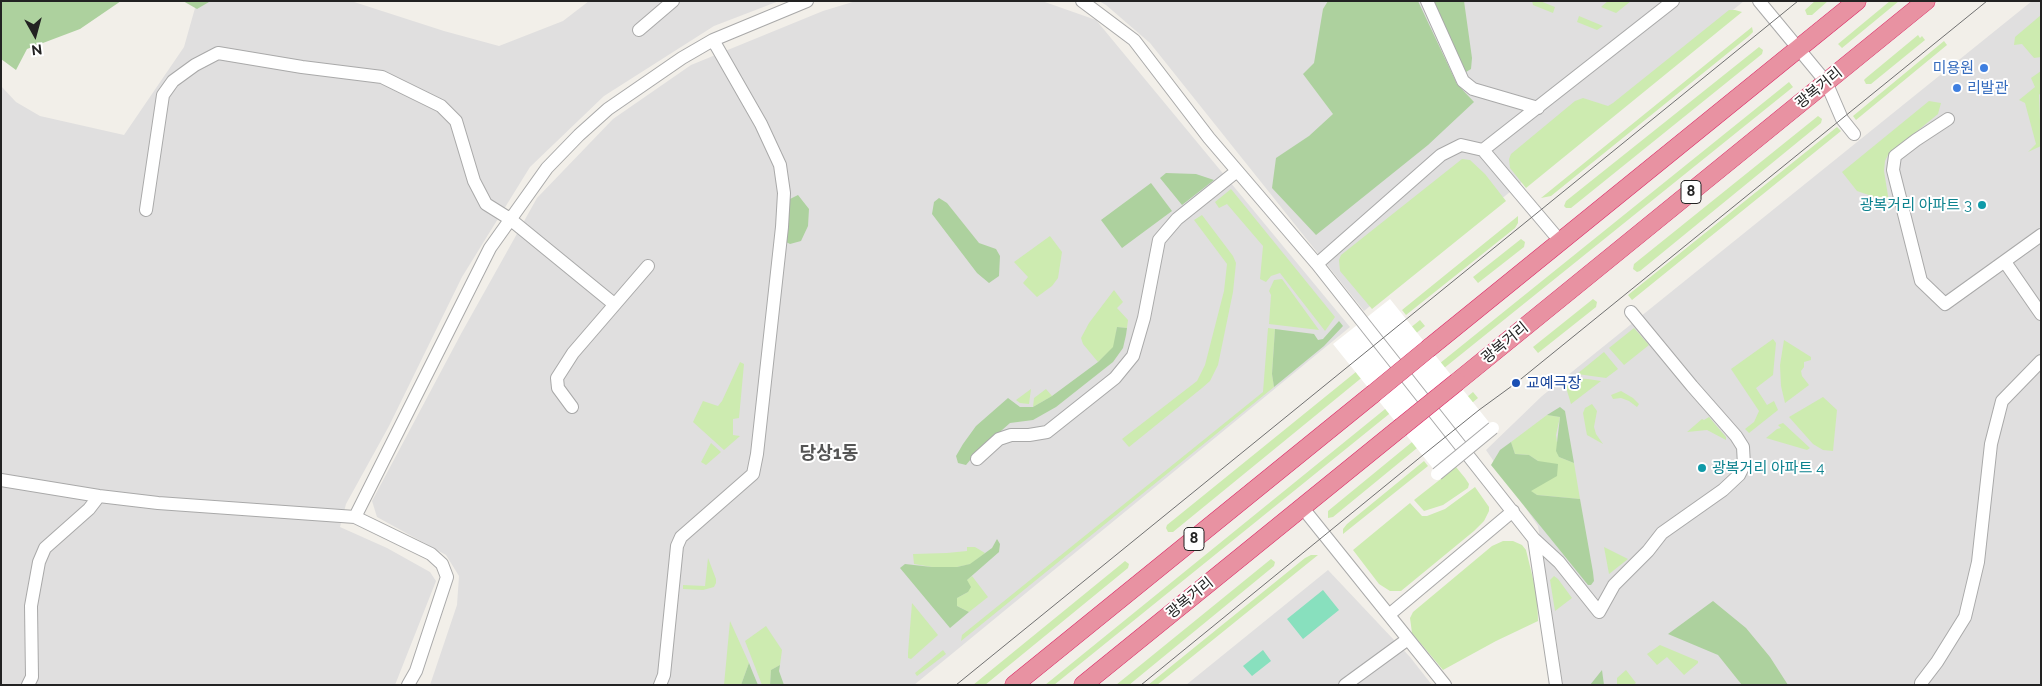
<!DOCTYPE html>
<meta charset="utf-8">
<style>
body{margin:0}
#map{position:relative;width:2042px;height:686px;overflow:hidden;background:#f2efe9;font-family:Raleway,sans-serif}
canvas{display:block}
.frame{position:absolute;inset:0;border:2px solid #222;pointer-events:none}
.north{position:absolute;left:10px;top:10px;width:50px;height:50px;-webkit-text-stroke:4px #fff;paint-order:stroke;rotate:173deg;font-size:14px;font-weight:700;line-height:20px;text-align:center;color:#222}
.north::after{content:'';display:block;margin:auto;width:18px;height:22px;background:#222;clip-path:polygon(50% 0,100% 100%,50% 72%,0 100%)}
</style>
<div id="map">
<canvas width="2042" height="686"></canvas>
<div class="frame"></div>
<div class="north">N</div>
</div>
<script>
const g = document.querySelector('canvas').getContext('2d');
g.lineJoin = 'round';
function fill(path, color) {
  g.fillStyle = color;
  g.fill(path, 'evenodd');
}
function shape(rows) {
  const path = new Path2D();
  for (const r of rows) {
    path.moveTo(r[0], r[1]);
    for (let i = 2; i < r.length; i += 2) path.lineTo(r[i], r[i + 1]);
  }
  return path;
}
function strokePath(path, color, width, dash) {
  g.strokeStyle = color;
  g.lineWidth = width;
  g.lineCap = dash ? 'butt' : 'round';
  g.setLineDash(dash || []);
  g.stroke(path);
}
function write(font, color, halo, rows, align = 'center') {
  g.font = font + ' Raleway,"Noto Sans KR",sans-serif';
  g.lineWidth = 4;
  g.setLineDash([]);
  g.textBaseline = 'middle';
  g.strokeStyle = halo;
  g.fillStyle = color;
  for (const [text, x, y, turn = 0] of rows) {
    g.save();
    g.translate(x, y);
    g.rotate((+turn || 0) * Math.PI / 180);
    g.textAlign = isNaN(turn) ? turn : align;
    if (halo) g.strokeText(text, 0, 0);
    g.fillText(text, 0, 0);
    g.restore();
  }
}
fill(shape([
 [197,1,351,1,444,31,499,46,563,21,589,1,779,1,714,26,604,96,530,167,462,277,389,426,346,504,340,527,387,548,430,572,436,581,395,685,1,685,1,86,16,102,40,116,124,135,184,47],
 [856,1,1042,1,1096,20,1350,327,914,685,430,685,457,605,459,576,446,555,377,517,372,501,462,332,537,198,613,119,691,65,823,11],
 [1099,1,1744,1,1364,311,1150,43,1106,5],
 [2032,1,2041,1,2041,685,1563,685,1538,526,1486,450,1542,396],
 [1328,570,1410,657,1432,685,1186,685]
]), '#e0dfdf');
fill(shape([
 [1532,1,1540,1,1555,7,1553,13,1533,5],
 [1608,1,1631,1,1616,13,1601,7],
 [1815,1,1828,1,1812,15,1807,15,1805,10],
 [1890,1,1899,1,1842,48,1838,44],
 [1729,10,1735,10,1742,12,1526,188,1510,168,1509,159,1511,154,1575,101,1583,98,1608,106,1613,103],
 [2041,15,2041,57,2034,58,2022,44,2014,45,2015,37],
 [1579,16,1603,26,1597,30,1577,22],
 [1752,27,1753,32,1749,36,1551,196,1541,198],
 [1918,35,1920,38,1922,36,1925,40,1871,84,1866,84,1864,80,1866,78],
 [1944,41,1947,45,1856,120,1853,116],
 [1759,47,1763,50,1762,54,1571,208,1566,208,1564,206,1566,201],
 [2041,71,2041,92,2039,95,2041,146,2028,152,2036,144,2025,103,2019,100,2035,87,2031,78],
 [1789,82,1793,87,1433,377,1429,372],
 [1929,101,1941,103,1938,114,1888,155,1885,161,1884,171,1889,202,1857,191,1842,172],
 [1818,116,1822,119,1821,123,1640,271,1637,272,1633,269,1634,264],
 [1837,127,1841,131,1632,300,1628,295],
 [1462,159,1470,160,1485,174,1506,201,1372,309,1340,271,1339,260,1341,255],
 [1231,189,1335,317,1325,331,1280,273,1271,276,1266,282,1260,279,1263,246,1227,204,1219,208,1215,202],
 [1202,215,1233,256,1236,263,1233,292,1218,365,1210,381,1202,388,1129,447,1122,439,1197,381,1205,365,1224,291,1227,264,1194,220],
 [1518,216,1518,223,1515,228,1406,315,1402,310],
 [1050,236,1062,252,1058,278,1052,286,1037,297,1023,283,1028,277,1014,262],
 [1521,239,1525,242,1524,247,1478,283,1473,277],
 [1282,279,1319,330,1269,324,1271,295,1269,291,1274,280],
 [1114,290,1123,302,1117,308,1128,320,1127,328,1117,327,1114,347,1098,362,1083,344,1081,338,1089,323],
 [1593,299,1597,302,1596,307,1538,353,1533,347],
 [1420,320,1425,326,1173,532,1168,532,1166,528,1167,525],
 [1268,328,1275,329,1272,374,1274,387,961,641,962,635,1263,392],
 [1634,328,1649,345,1624,365,1609,348],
 [1773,339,1776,343,1773,375,1756,388,1767,405,1774,401,1778,410,1749,433,1745,429,1754,422,1759,411,1731,369],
 [1784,340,1811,357,1811,360,1804,362,1804,367,1801,371,1802,376,1809,385,1785,403,1781,386,1780,365],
 [1604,352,1618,369,1606,378,1577,374],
 [740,362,744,364,739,418,733,419,733,435,740,436,724,450,693,422,703,401,718,406,722,401],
 [1573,378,1588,379,1601,381,1571,404,1565,384],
 [1031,389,1029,404,1020,403,1016,400],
 [1046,389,1052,396,1033,407,1034,398],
 [1621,391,1633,398,1639,404,1637,407,1629,401,1621,398,1613,399,1611,395],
 [1473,392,1478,398,1333,517,1328,518,1328,511],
 [1823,397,1837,410,1833,451,1823,450,1813,444,1789,417],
 [1395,401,1399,406,1054,685,1045,685],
 [1592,404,1597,411,1594,427,1596,434,1603,444,1587,435,1586,430,1583,413,1585,408],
 [1547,415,1560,417,1556,435,1559,457,1574,463,1580,499,1537,495,1530,491,1541,484,1538,461,1529,455,1515,454,1511,442],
 [1709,417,1726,437,1726,440,1707,430,1687,432,1702,419,1704,420],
 [1783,423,1810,448,1807,450,1766,438,1777,429,1781,428,1778,425],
 [711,443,721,452,706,465,701,462],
 [1424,461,1428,466,1343,534,1343,529,1347,524],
 [1456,467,1465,478,1469,484,1468,488,1443,505,1424,511,1414,500],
 [1475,487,1489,507,1489,511,1484,521,1474,531,1401,591,1390,591,1379,584,1353,550,1410,503,1422,516,1427,516,1445,509],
 [1503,541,1513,541,1522,545,1526,550,1537,595,1538,621,1496,641,1443,670,1412,633,1410,618,1413,612,1492,546],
 [967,547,975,547,985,553,971,564,957,567,932,567,914,564,913,554,947,553,967,551],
 [1604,547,1628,559,1609,574],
 [1311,555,1318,555,1157,685,1148,685,1305,558],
 [708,558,716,579,716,583,714,587,703,590,683,589,683,585,705,586],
 [1271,559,1275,562,1274,566,1129,685,1116,685],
 [1125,561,1129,564,1128,568,985,685,973,685],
 [972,576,988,597,969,612,957,606,957,598,968,592,967,580],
 [1554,576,1558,579,1572,598,1555,611,1550,580],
 [912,603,938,635,911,659,908,658,908,653],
 [730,621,749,663,741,685,724,685],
 [766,626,782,650,780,665,771,670,770,685,762,685,745,641],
 [1660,645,1698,661,1698,663,1684,675,1667,657,1657,665,1647,654],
 [943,650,946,654,917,676,915,673],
 [1626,670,1636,683,1633,685,1617,685,1617,678]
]), '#cdebb0');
fill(shape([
 [1,1,121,1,80,29,27,49,16,70,1,59],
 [183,1,209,1,209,2,197,9],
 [1328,1,1418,1,1457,84,1474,102,1428,145,1316,235,1272,188,1276,158,1309,136,1333,114,1303,74,1314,63,1323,9],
 [1432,1,1464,1,1472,58,1471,69,1466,72],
 [1166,173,1196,174,1214,180,1182,205,1160,178],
 [1151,183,1172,211,1122,248,1101,220],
 [798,195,809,209,808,226,801,241,790,244,784,241,787,207,790,199],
 [939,198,947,203,979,243,996,249,1000,256,999,276,989,283,977,273,932,214,934,202],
 [1339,321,1343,326,1324,346,1274,387,1272,374,1275,329,1314,334,1318,340,1323,339],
 [1117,327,1127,328,1126,335,1123,348,1113,362,1056,407,1033,420,1010,423,976,453,966,465,958,463,956,456,963,444,976,426,1008,398,1020,407,1033,407,1052,396,1098,362,1113,347],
 [1560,407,1565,411,1574,463,1559,457,1556,451,1560,417,1547,415],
 [1511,442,1515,454,1529,455,1538,461,1558,464,1557,476,1531,491,1537,495,1580,499,1593,572,1594,581,1591,585,1588,585,1491,465,1500,450],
 [997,539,1000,544,999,552,967,580,971,587,968,592,957,598,957,606,969,612,950,628,900,568,905,564,932,567,957,567,970,564,992,548],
 [1713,601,1746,628,1770,657,1788,685,1742,685,1718,655,1668,634],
 [749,663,753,673,758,685,741,685],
 [780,665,779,671,784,685,770,685,771,670],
 [1602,670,1604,685,1590,685]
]), '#add19e');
fill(shape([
 [1323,590,1339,610,1303,639,1287,619],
 [1263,650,1271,661,1252,676,1243,666]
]), '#88e0be');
fill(shape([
 [1390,299,1496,431,1439,476,1333,344]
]), '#fff');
const minor = shape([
 [1082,1,1134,40,1209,138,1317,264,1534,539,1556,685],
 [1427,1,1463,81,1473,89,1538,108],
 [1759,1,1826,82,1842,119,1854,134],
 [639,30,673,1],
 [1948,119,1916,140,1895,156,1893,170,1921,281,1945,304,2041,235],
 [1483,150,1673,1],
 [146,210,163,95,173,81,195,65,218,53,302,67,382,77,441,106,456,121,474,181,486,204,510,219,614,304],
 [2005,262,2041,314],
 [1317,264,1441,155,1461,145,1483,150,1560,241],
 [572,407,558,388,557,378,573,353,648,266],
 [977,459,999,439,1011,435,1029,435,1047,432,1115,378,1133,356,1144,318,1159,240,1177,219,1237,171],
 [1,480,99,496,158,503,355,517],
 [1302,507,1445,685],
 [1534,539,1559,562,1599,612,1614,585,1648,551,1662,533,1723,490,1739,475,1744,465,1743,447,1736,436,1692,386,1631,312],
 [1390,614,1513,511],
 [1921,683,1937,662,1965,617,1978,562,1991,444,2002,401,2041,361],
 [28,685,32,677,31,606,39,562,45,548,89,509,99,496],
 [408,685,416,671,447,577,442,564,431,554,355,517,490,248,547,168,579,135,608,109,682,58,713,40,807,1],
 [660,685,664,675,677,546,681,537,753,474,757,454,782,227,784,193,780,165,761,124,713,40],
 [1345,685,1408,639]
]);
const highway = shape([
 [1429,348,1857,1],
 [1457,382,1926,1],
 [1014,685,1373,394],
 [1083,685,1400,428]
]);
strokePath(minor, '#a9a9a9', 14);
strokePath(highway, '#dc2a67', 19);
strokePath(minor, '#fff', 12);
strokePath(highway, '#e892a2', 18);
strokePath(shape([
 [956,685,1798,1],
 [1141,685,1423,455,1479,410,1516,383,1987,1]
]), '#707070', 1);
const minorBridge = shape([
 [1437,474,1493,428]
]);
const highwayBridge = shape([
 [1373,394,1429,348],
 [1400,428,1457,382]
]);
strokePath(minorBridge, '#a9a9a9', 14, []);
strokePath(highwayBridge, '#dc2a67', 19, []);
strokePath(minorBridge, '#fff', 12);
strokePath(highwayBridge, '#e892a2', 18);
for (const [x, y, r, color] of [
 [1984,68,5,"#3f7fe0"],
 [1957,88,5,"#3f7fe0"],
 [1982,205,5,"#0f9aa8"],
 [1516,383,5,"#1a4fb4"],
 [1702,468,5,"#0f9aa8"]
]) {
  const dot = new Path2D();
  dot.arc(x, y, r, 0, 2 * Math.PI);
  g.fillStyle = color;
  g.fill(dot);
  strokePath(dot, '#fff', 2);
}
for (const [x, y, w] of [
 [1691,192,20],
 [1194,539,20]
]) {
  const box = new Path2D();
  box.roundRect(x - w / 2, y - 11.5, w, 23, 4);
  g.fillStyle = '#fff';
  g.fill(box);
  strokePath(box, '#222', 1);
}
write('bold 14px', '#222', null, [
 ["8",1691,192],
 ["8",1194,539]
]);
write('15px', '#366cbe', '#fff', [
 ["미용원",1974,68],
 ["리발관",1967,88,"left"]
], 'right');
write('15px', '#222', '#fff', [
 ["광복거리",1819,88,-39],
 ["광복거리",1505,343,-39],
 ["광복거리",1190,598,-39]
]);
write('15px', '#0d838f', '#fff', [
 ["광복거리 아파트 3",1972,205],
 ["광복거리 아파트 4",1712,468,"left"]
], 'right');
write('15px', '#164399', '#fff', [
 ["교예극장",1526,383]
], 'left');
write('bold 18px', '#555', '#fff', [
 ["당상1동",829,454]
]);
</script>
